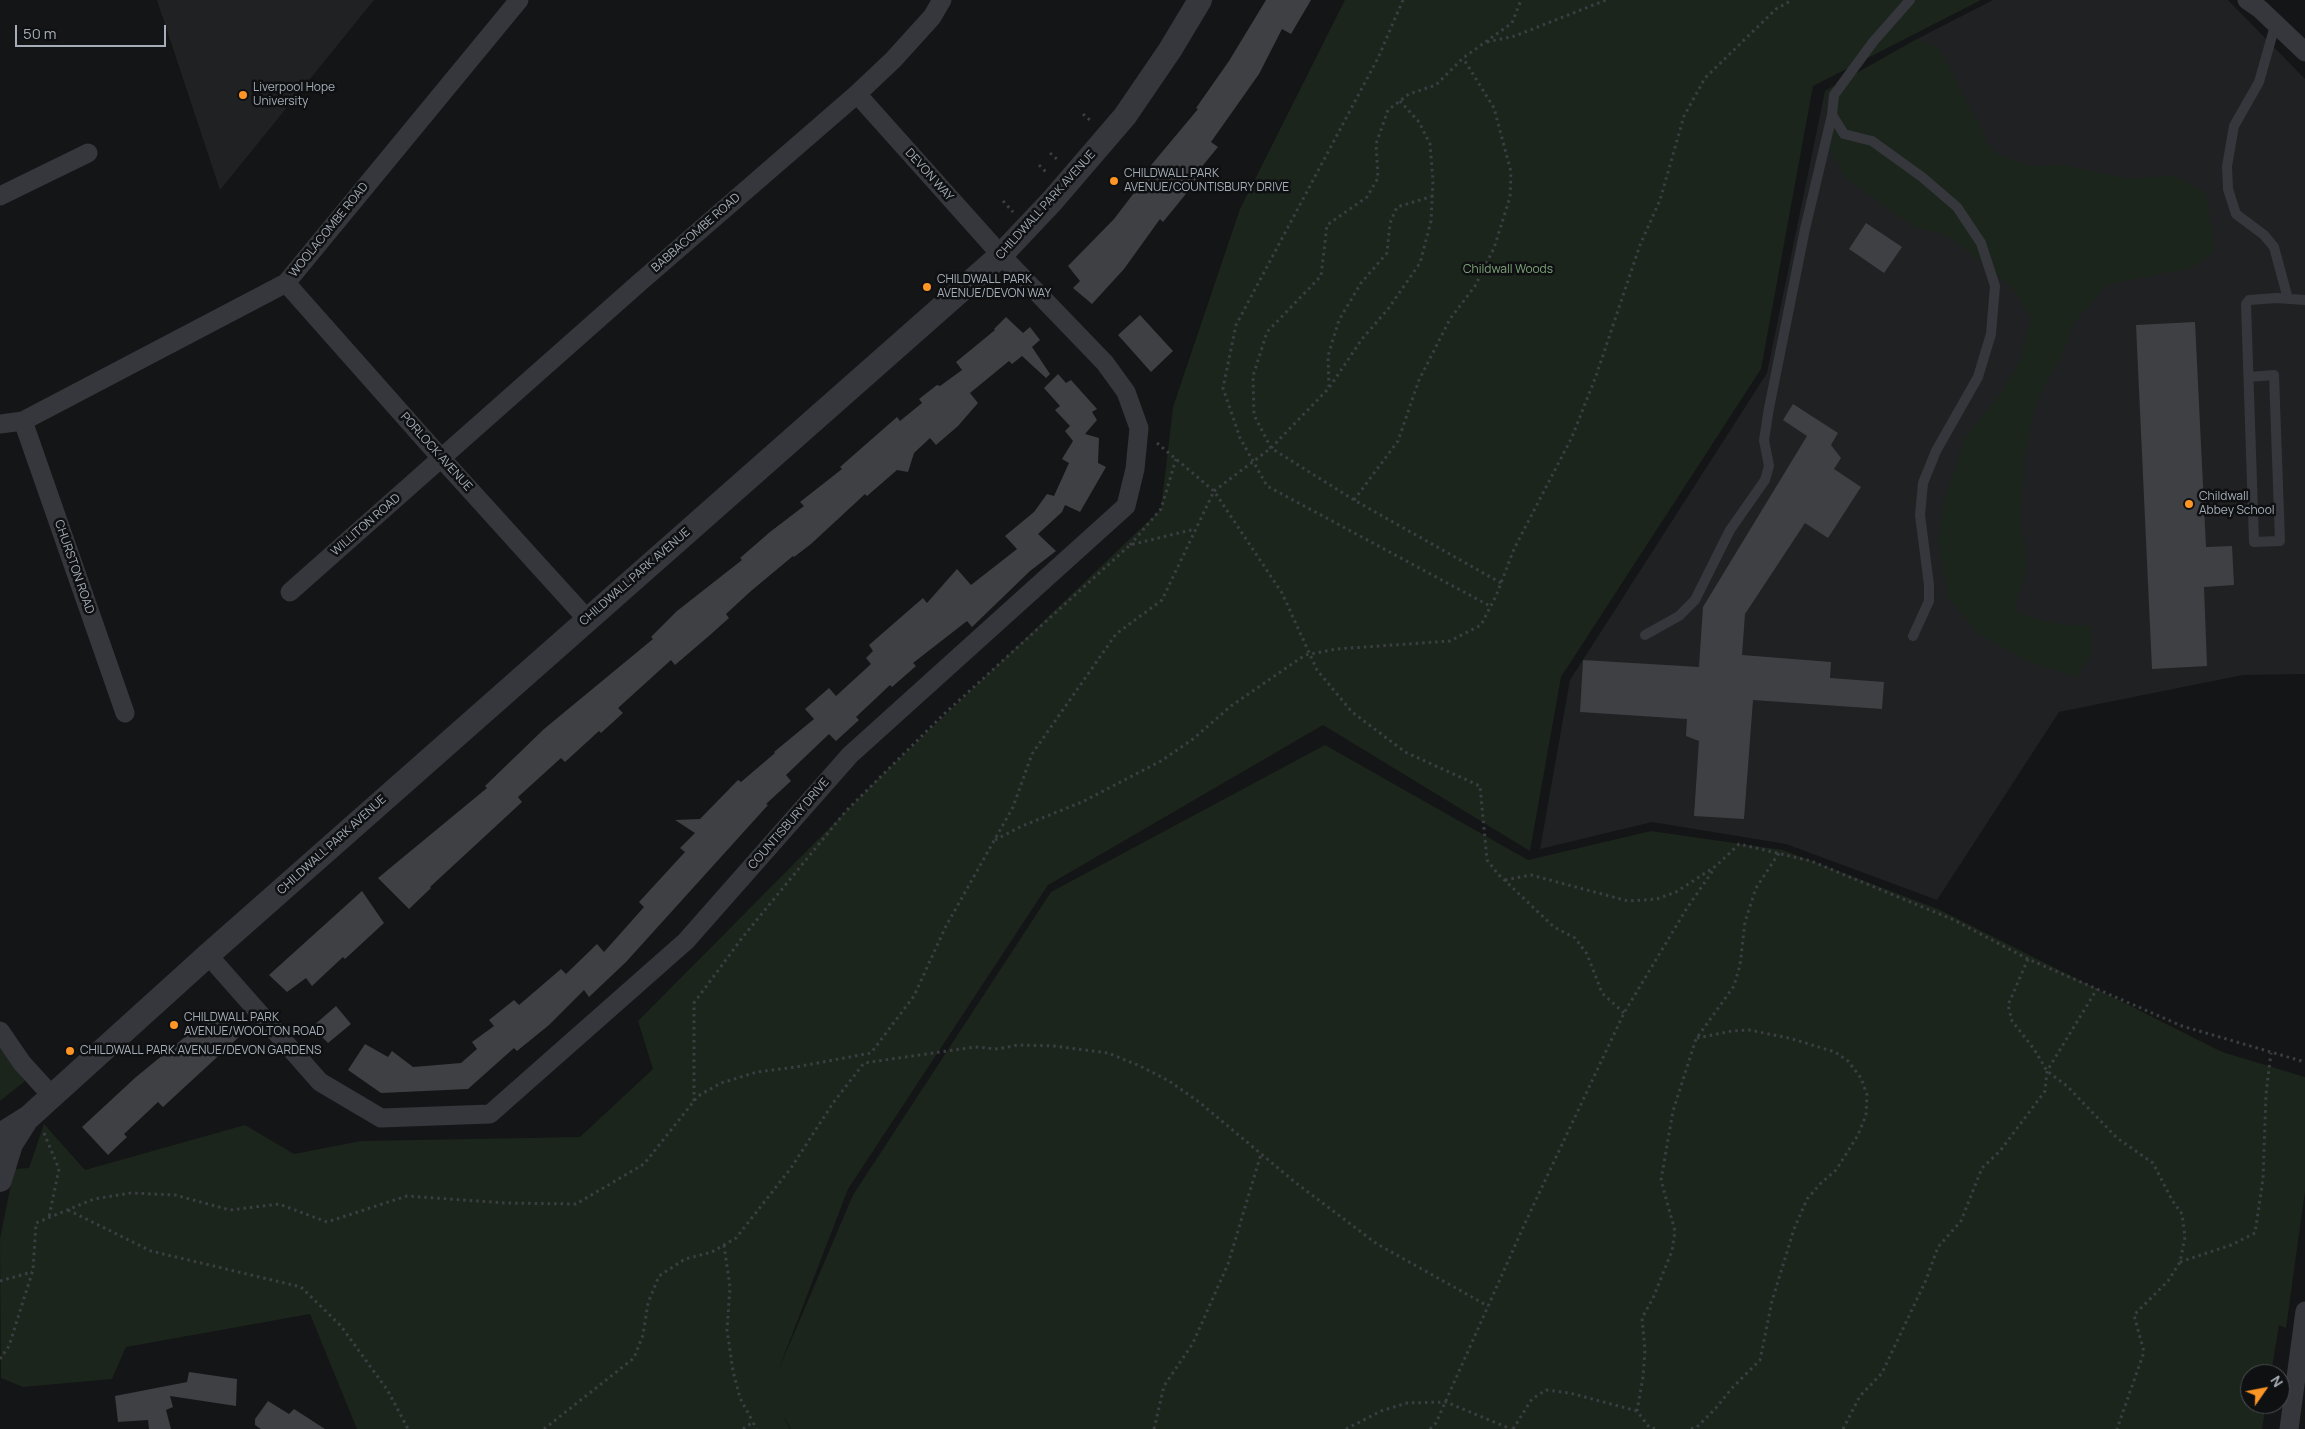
<!DOCTYPE html>
<style>
body{margin:0}
#map{position:relative;width:2305px;height:1429px;overflow:hidden;background:#141516;font-family:Manrope,sans-serif}
canvas{display:block}
.north{position:absolute;left:2240px;top:1364px;width:50px;height:50px;box-sizing:border-box;background:#0f1011;border:1px solid #4b4f54;border-radius:50%;rotate:57deg;font-size:14px;font-weight:700;line-height:20px;text-align:center;color:#a5adb8}
.north::after{content:'';display:block;margin:auto;width:18px;height:22px;background:#ff9524;clip-path:polygon(50% 0,100% 100%,50% 72%,0 100%)}
.scale{position:absolute;left:15px;top:25px;width:151px;height:22px;box-sizing:border-box;border:2px solid #a5adb8;border-top:0;padding-left:6px;font-size:15px;line-height:18px;white-space:nowrap;color:#a5adb8;-webkit-text-stroke:4px #0f1011;paint-order:stroke}
</style>
<div id="map">
<canvas width="2305" height="1429"></canvas>
<div class="north">N</div>
<div class="scale">50 m</div>
</div>
<script>
const g = document.querySelector('canvas').getContext('2d');
g.lineJoin = 'round';
function fill(path, color) {
  g.fillStyle = color;
  g.fill(path, 'evenodd');
}
function shape(rows) {
  const path = new Path2D();
  for (const r of rows) {
    path.moveTo(r[0], r[1]);
    for (let i = 2; i < r.length; i += 2) path.lineTo(r[i], r[i + 1]);
  }
  return path;
}
function strokePath(path, color, width, dash) {
  g.strokeStyle = color;
  g.lineWidth = width;
  g.lineCap = dash ? 'butt' : 'round';
  g.setLineDash(dash || []);
  g.stroke(path);
}
function write(font, color, halo, rows, align = 'center') {
  g.font = font + ' Manrope,sans-serif';
  g.lineWidth = 5;
  g.setLineDash([]);
  g.textBaseline = 'middle';
  g.strokeStyle = halo;
  g.fillStyle = color;
  for (const [text, x, y, turn = 0] of rows) {
    g.save();
    g.translate(x, y);
    g.rotate((+turn || 0) * Math.PI / 180);
    g.textAlign = isNaN(turn) ? turn : align;
    if (halo) g.strokeText(text, 0, 0);
    g.fillText(text, 0, 0);
    g.restore();
  }
}
fill(shape([
 [157,0,374,0,220,190],
 [1993,0,2228,0,2305,79,2305,674,2243,675,2059,712,1937,900,1786,844,1652,822,1540,849,1570,680,1767,373,1825,91,1917,39]
]), '#202123');
fill(shape([
 [1345,0,1981,0,1813,86,1761,369,1561,677,1530,851,1323,725,1048,885,848,1189,778,1371,853,1195,1051,892,1325,745,1528,860,1651,831,1783,850,1938,909,2222,1052,2305,1077,2305,1191,2286,1328,2279,1325,2271,1374,2250,1374,2250,1404,2266,1404,2262,1429,791,1429,782,1414,790,1429,357,1429,310,1314,126,1347,112,1379,23,1387,1,1378,0,1239,14,1169,29,1168,44,1124,85,1170,245,1125,294,1154,361,1141,580,1137,653,1069,638,1021,880,777,1161,509,1173,407,1240,209],
 [1917,39,1939,48,1993,152,2030,166,2063,165,2131,179,2173,175,2206,193,2215,251,2191,268,2108,284,2074,323,2061,356,2037,399,2024,457,2020,527,2025,547,2026,571,2014,610,2026,616,2058,624,2090,626,2092,651,2077,677,2029,662,1979,634,1949,598,1938,539,1945,501,1965,438,2001,393,2021,360,2031,318,2015,291,1986,265,1945,234,1916,228,1847,179,1829,149,1825,91],
 [0,1047,25,1081,0,1101]
]), '#1c251c');
fill(shape([
 [1266,0,1311,0,1291,34,1282,29,1259,74,1211,142,1218,147,1199,170,1203,173,1163,222,1160,219,1124,269,1092,304,1073,288,1080,281,1068,266,1114,219,1150,172,1147,170,1198,109,1196,108,1229,61],
 [1866,223,1902,247,1884,273,1849,249],
 [1140,315,1173,351,1151,372,1118,335],
 [1006,317,1023,333,1030,327,1040,340,1032,347,1050,374,1046,378,1022,356,1012,364,1009,361,970,393,978,403,958,426,936,445,930,438,914,453,908,472,897,470,867,496,865,494,811,544,794,557,793,556,751,591,726,614,729,618,710,635,675,665,671,660,618,708,623,713,601,733,599,731,565,762,561,758,518,797,522,802,430,887,431,888,409,909,378,878,487,788,485,786,544,729,653,639,651,637,677,611,742,560,740,558,770,532,804,506,800,502,842,469,840,467,897,417,900,421,922,403,919,399,937,385,940,386,962,370,956,362,995,330,994,329],
 [2195,322,2206,547,2232,546,2234,585,2204,587,2207,666,2152,669,2136,325],
 [1058,374,1066,383,1071,380,1097,409,1092,412,1097,420,1085,434,1099,438,1098,463,1106,467,1080,512,1065,505,1062,512,1038,534,1056,551,1030,571,972,627,967,621,913,663,916,666,892,687,890,685,856,717,859,720,836,741,829,734,786,775,791,781,766,804,768,805,626,962,589,997,584,990,549,1025,517,1051,514,1048,468,1089,381,1093,348,1070,365,1044,388,1057,392,1051,413,1067,461,1063,477,1049,472,1042,494,1026,489,1020,514,1000,519,1005,561,969,566,974,597,944,604,952,644,907,639,902,685,852,680,848,695,833,675,820,700,819,738,780,741,782,775,753,774,752,814,719,805,709,829,688,836,696,871,664,866,658,873,651,869,645,923,598,927,603,957,569,971,585,1017,549,1005,536,1034,512,1047,494,1054,496,1069,463,1062,459,1073,441,1065,431,1070,426,1055,410,1060,406,1044,388],
 [1793,404,1838,433,1831,445,1841,458,1834,469,1861,487,1828,538,1805,523,1745,614,1742,655,1831,662,1830,678,1884,682,1882,709,1753,700,1744,819,1694,816,1699,741,1686,736,1687,719,1580,712,1583,660,1699,667,1703,607,1807,436,1783,420],
 [362,891,384,923,345,959,343,957,312,986,306,978,287,992,269,975],
 [336,1006,351,1024,328,1043,312,1027],
 [218,1010,240,1036,163,1107,158,1102,124,1134,127,1137,108,1155,82,1127,136,1077],
 [189,1372,237,1379,236,1406,170,1396,173,1407,166,1410,171,1429,149,1429,148,1420,118,1422,115,1396,187,1382],
 [268,1401,289,1414,294,1409,325,1429,261,1429,255,1425,255,1419]
]), '#3e4044');
strokePath(shape([
 [1403,0,1378,58,1236,325,1223,388,1240,438,1267,486,1490,606],
 [1487,42,1515,36,1606,0],
 [1083,114,1092,122],
 [1050,153,1059,161],
 [1039,165,1047,173],
 [1003,201,1013,212],
 [1329,387,1328,356,1339,320,1361,283,1387,253,1390,223,1397,207,1433,196],
 [1157,443,1214,491,1282,593,1317,670,1352,712,1405,752,1480,786,1487,860,1498,874,1554,927,1575,938,1587,954,1602,993,1624,1013],
 [1271,448,1329,388,1362,339,1388,309,1420,263,1431,221,1433,181,1430,144,1419,122,1400,101],
 [1354,500,1398,441,1419,380,1450,319,1475,286,1494,248,1510,197,1511,172,1494,108,1463,58],
 [1130,545,1161,509,1176,459],
 [1501,583,1354,500,1271,448,1254,415,1253,376,1267,332,1321,276,1327,225,1367,197,1378,178,1376,144,1388,110,1409,94,1436,85,1463,58,1512,23,1521,0],
 [995,840,1022,826,1082,802,1161,761,1193,739,1231,706,1305,655,1337,649,1450,641,1481,625,1496,596,1514,549,1572,437,1596,376,1640,245,1660,200,1684,116,1705,78,1776,9,1792,0],
 [1505,880,1531,875,1628,901,1657,899,1676,892,1716,866,1739,844,1811,861,1954,920,2028,959,2182,1026,2305,1062],
 [2028,959,2008,1005,2012,1021,2034,1049,2047,1071,2067,1086,2117,1138,2153,1163,2172,1200,2182,1214,2185,1237,2180,1262,2168,1281,2134,1315,2144,1352,2117,1429],
 [694,1101,694,1003,742,938,846,811,943,715,1130,545,1195,529],
 [44,1133,59,1169,49,1217],
 [68,1210,151,1251,301,1287,341,1326,388,1391,408,1429],
 [724,1245,730,1287,727,1330,733,1371,740,1398,753,1422],
 [2180,1262,2231,1245,2255,1233,2263,1179,2266,1094,2271,1053],
 [0,1281,32,1272],
 [0,1359,9,1346,33,1270,36,1223,94,1199,131,1193,175,1195,230,1210,279,1204,327,1222,407,1196,505,1203,576,1204,644,1164,698,1096,721,1083,757,1072,796,1067,871,1053,914,996,946,926,1013,807,1032,754,1116,634,1162,600,1214,491],
 [544,1429,634,1358,643,1335,648,1303,659,1276,685,1259,712,1252,736,1238,791,1168,833,1103,864,1063,975,1047,998,1049,1018,1045,1054,1046,1108,1053,1140,1066,1169,1081,1199,1102,1296,1183,1377,1244,1488,1306],
 [743,1429,753,1422,756,1429],
 [1154,1429,1164,1386,1193,1343,1228,1264,1261,1154],
 [1346,1429,1381,1411,1407,1403,1446,1402,1511,1429],
 [1430,1429,1436,1423,1526,1221,1624,1013,1687,908,1714,869],
 [1513,1429,1532,1399,1546,1390,1570,1393,1637,1411],
 [1655,1429,1649,1427,1637,1411,1643,1377,1645,1350,1642,1318,1653,1298,1672,1251,1675,1231,1661,1180,1673,1111,1696,1039,1734,986,1740,965,1745,922,1756,888,1779,853],
 [1691,1429,1697,1427,1715,1409,1733,1387,1760,1360,1772,1301,1794,1229,1807,1199,1821,1183,1836,1170,1858,1135,1866,1115,1867,1095,1861,1078,1848,1061,1835,1052,1789,1038,1749,1030,1732,1031,1697,1038],
 [1843,1429,1860,1396,1882,1373,1926,1280,1938,1247,1961,1221,1982,1168,2000,1151,2045,1091,2047,1071,2097,989]
]), '#3b3e43', 3, [2.5, 4]);
strokePath(shape([
 [1910,0,1873,42,1834,95,1832,115,1844,134,1872,141,1922,177,1957,207,1981,243,1995,286,1991,334,1978,377,1936,451,1923,483,1920,515,1929,585,1929,601,1913,636],
 [2276,22,2259,82,2234,126,2227,166,2228,189,2236,214,2264,235,2274,247,2288,299],
 [2249,377,2274,375,2280,541,2254,542,2246,304,2249,300,2277,298,2305,300],
 [1645,635,1679,616,1695,600,1730,530,1765,480,1769,466,1764,440,1769,408,1805,229,1832,115]
]), '#35373c', 10);
strokePath(shape([
 [2247,0,2260,9,2305,52],
 [0,196,88,153],
 [286,283,442,459,587,619],
 [23,421,125,713],
 [0,424,23,421,286,283,519,0],
 [290,592,639,283,857,94,893,60,932,17,942,0],
 [208,955,320,1082,381,1118,490,1114,686,941,850,755,1126,506,1135,469,1139,428,1126,392,1105,363,1001,255,857,94],
 [0,1031,22,1063,52,1096],
 [2289,1429,2305,1311]
]), '#35373c', 19);
strokePath(shape([
 [0,1135,29,1117,208,955,1001,255,1052,201,1125,116,1170,50,1200,0],
 [0,1180,11,1144,25,1122]
]), '#35373c', 24);
strokePath(shape([
 [1214,491,1271,448]
]), '#3b3e43', 3, [2.5, 4]);
for (const [x, y, r, color] of [
 [243,95,5,"#ff9524"],
 [1114,181,5,"#ff9524"],
 [927,287,5,"#ff9524"],
 [2189,504,5,"#ff9524"],
 [174,1025,5,"#ff9524"],
 [70,1051,5,"#ff9524"]
]) {
  const dot = new Path2D();
  dot.arc(x, y, r, 0, 2 * Math.PI);
  g.fillStyle = color;
  g.fill(dot);
  strokePath(dot, '#0f1011', 2);
}
write('12px', '#a5adb8', '#0f1011', [
 ["Liverpool Hope",253,88],
 ["University",253,102],
 ["CHILDWALL PARK",1124,174],
 ["AVENUE/COUNTISBURY DRIVE",1124,188],
 ["CHILDWALL PARK",937,280],
 ["AVENUE/DEVON WAY",937,294],
 ["Childwall",2199,497],
 ["Abbey School",2199,511],
 ["CHILDWALL PARK",184,1018],
 ["AVENUE/WOOLTON ROAD",184,1032],
 ["CHILDWALL PARK AVENUE/DEVON GARDENS",80,1051]
], 'left');
write('12px', '#a5adb8', '#0f1011', [
 ["DEVON WAY",929,175,48],
 ["CHILDWALL PARK AVENUE",1046,205,-48],
 ["WOOLACOMBE ROAD",329,230,-51],
 ["BABBACOMBE ROAD",696,233,-41],
 ["PORLOCK AVENUE",436,452,48],
 ["WILLITON ROAD",366,525,-41],
 ["CHURSTON ROAD",74,567,71],
 ["CHILDWALL PARK AVENUE",635,577,-41],
 ["COUNTISBURY DRIVE",789,824,-49],
 ["CHILDWALL PARK AVENUE",332,845,-42]
]);
write('12px', '#7ea47a', '#0f1011', [
 ["Childwall Woods",1508,270]
]);
</script>
